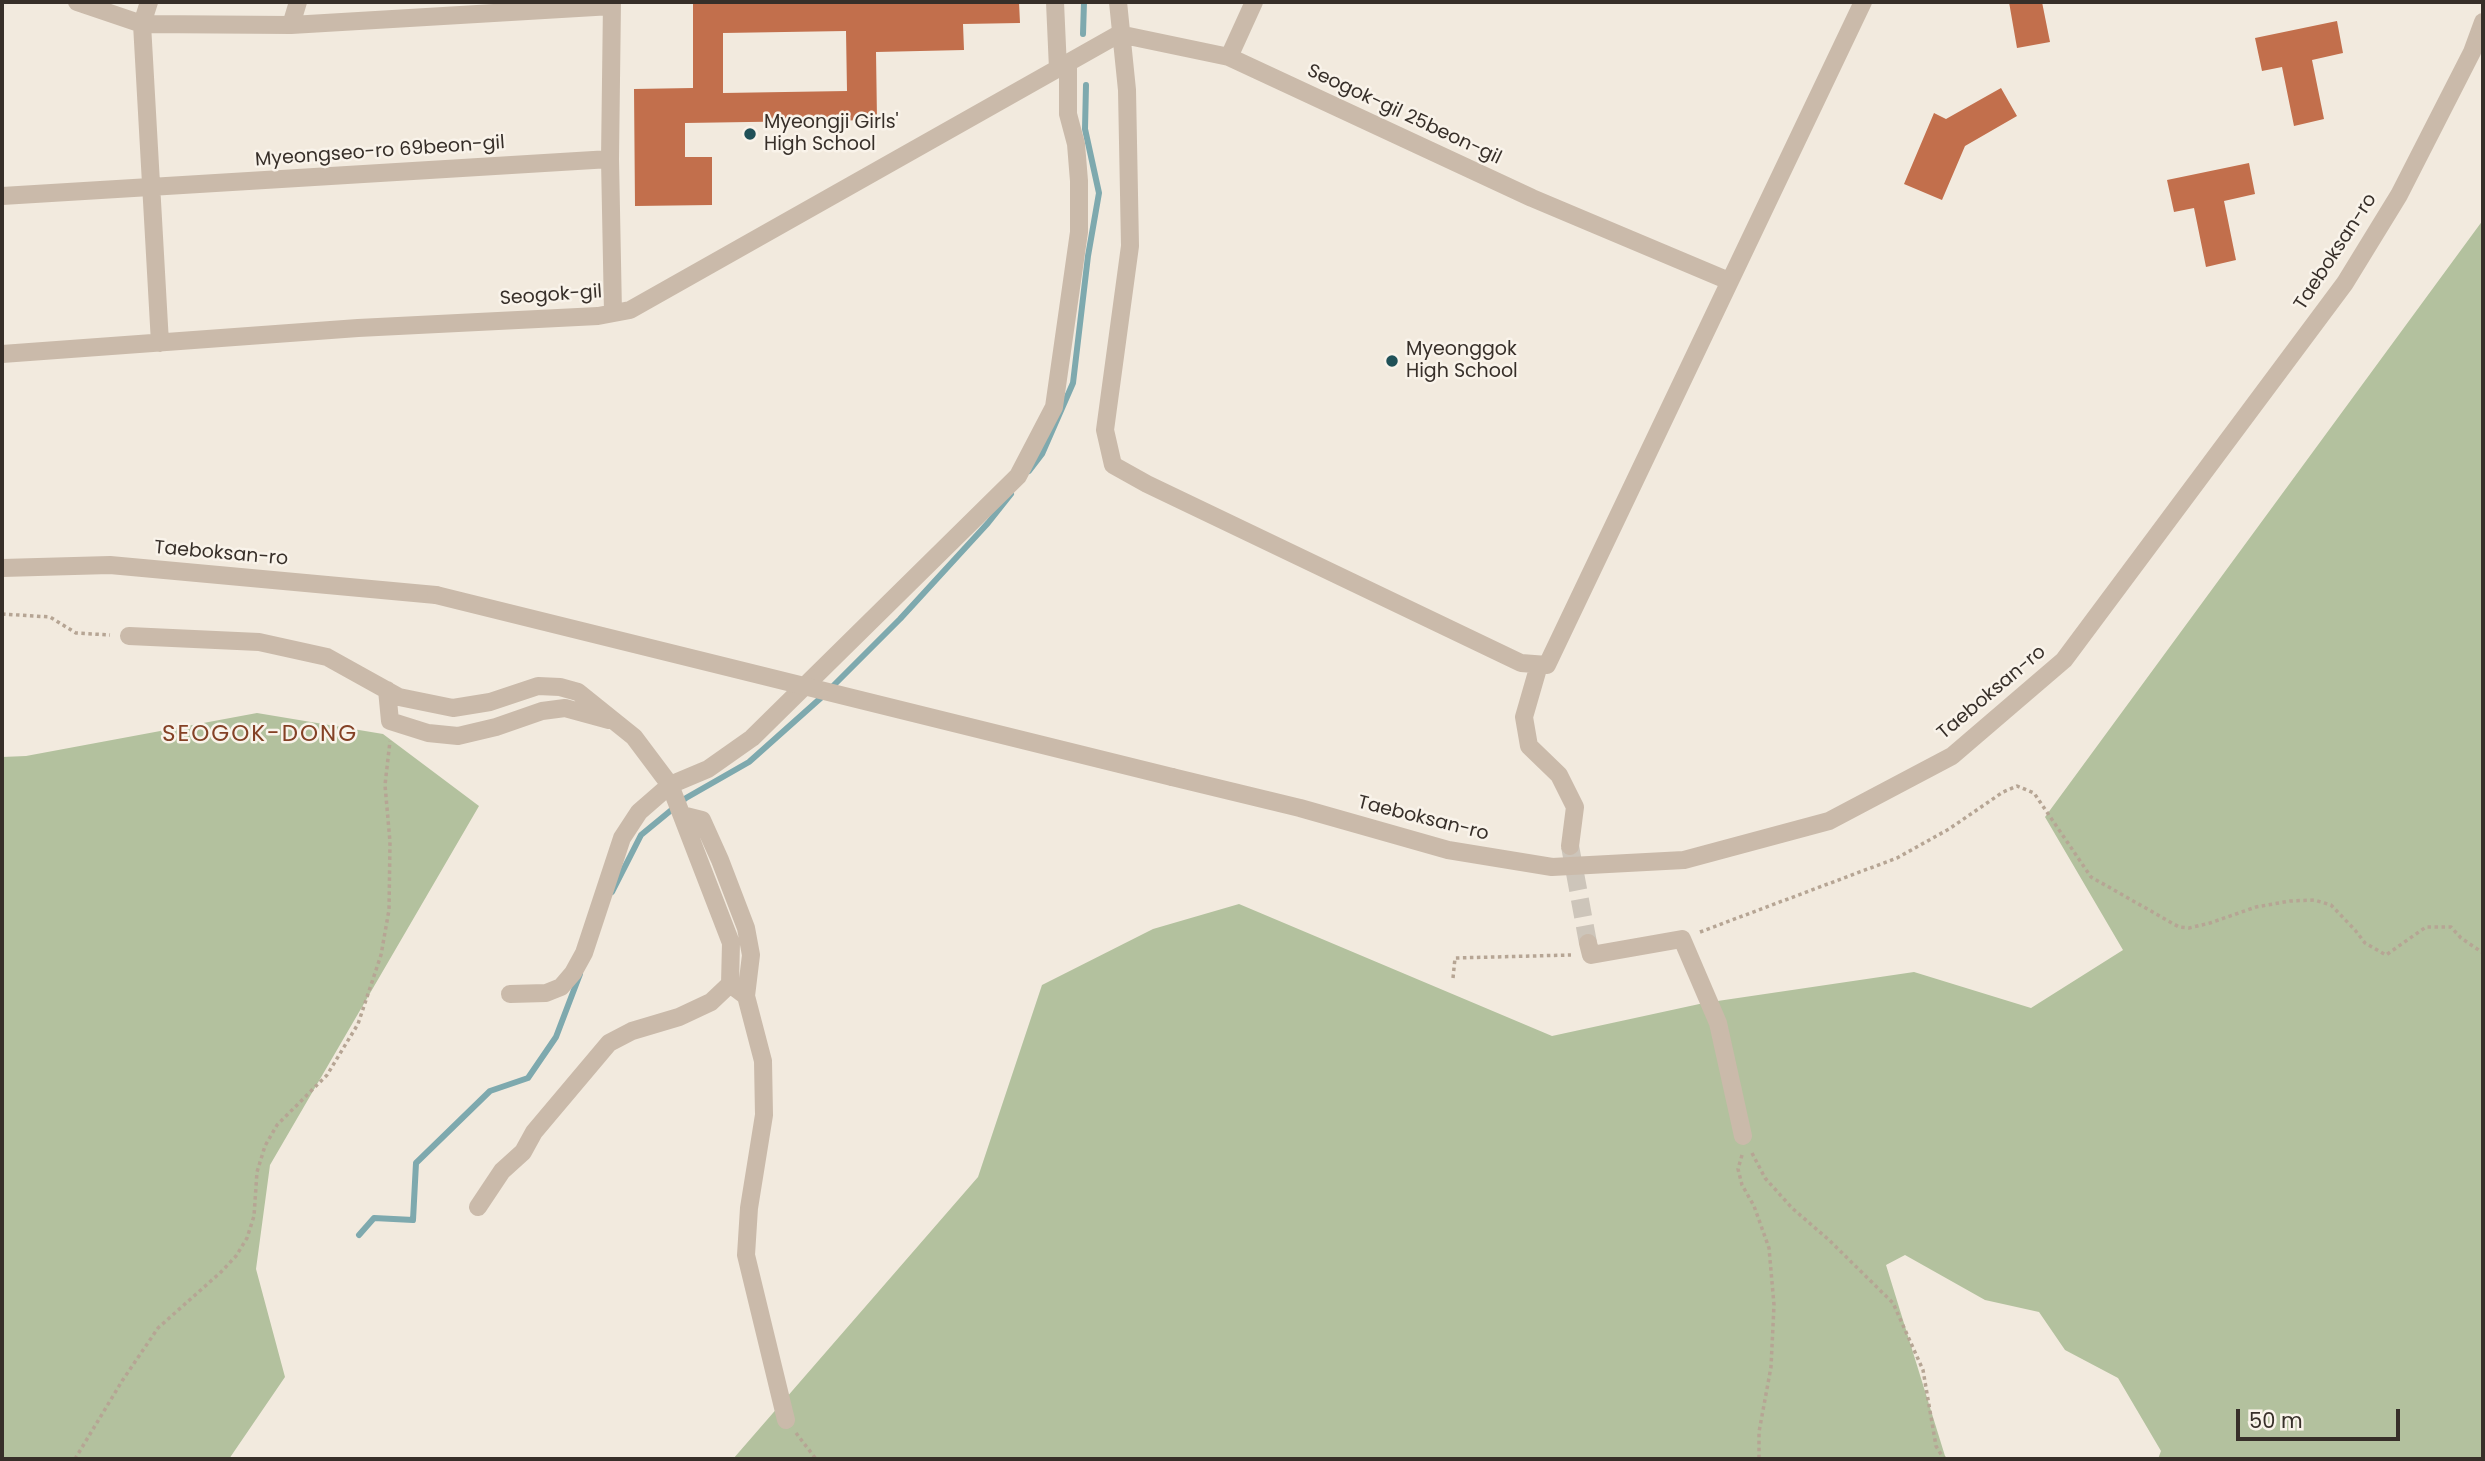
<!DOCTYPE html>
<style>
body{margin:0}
#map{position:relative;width:2485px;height:1461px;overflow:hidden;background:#f2eade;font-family:Poppins,sans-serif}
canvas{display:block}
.frame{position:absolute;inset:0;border:4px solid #372f29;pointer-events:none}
.scale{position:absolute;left:2236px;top:1409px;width:164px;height:32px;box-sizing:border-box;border:4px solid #372f29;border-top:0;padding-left:9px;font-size:21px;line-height:24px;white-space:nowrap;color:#372f29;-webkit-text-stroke:5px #f9f3ea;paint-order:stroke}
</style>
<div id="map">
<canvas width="2485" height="1461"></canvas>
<div class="frame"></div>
<div class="scale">50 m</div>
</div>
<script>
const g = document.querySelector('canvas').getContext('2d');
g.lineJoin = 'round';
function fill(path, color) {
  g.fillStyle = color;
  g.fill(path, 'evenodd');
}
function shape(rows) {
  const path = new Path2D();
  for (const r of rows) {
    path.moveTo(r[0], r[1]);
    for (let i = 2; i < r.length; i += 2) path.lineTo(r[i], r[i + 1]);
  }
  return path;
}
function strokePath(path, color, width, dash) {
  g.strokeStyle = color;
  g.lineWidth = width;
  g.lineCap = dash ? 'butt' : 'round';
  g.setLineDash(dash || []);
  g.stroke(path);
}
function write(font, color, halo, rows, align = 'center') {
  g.font = font + ' Poppins,sans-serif';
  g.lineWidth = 5;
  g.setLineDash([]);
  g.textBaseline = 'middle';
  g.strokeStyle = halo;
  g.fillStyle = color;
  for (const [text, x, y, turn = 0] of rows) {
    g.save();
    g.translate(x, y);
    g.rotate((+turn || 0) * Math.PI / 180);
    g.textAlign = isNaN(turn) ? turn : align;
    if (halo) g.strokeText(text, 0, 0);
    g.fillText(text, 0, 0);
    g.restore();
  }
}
fill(shape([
 [2483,220,2483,1459,2158,1459,2161,1451,2118,1378,2065,1350,2039,1312,1985,1300,1905,1255,1886,1265,1945,1456,1948,1459,733,1459,978,1177,1042,985,1153,929,1239,904,1552,1036,1704,1003,1914,972,2031,1008,2123,950,2045,817],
 [257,713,383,734,479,806,270,1165,256,1269,285,1377,229,1459,2,1459,2,757,26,756]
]), '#b3c19e');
strokePath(shape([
 [1083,34,1084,2],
 [1029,471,1042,454,1073,383,1088,256,1099,193,1085,129,1086,85],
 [612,892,641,835,686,798,749,762,823,696,900,619,988,523,1011,494],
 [359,1235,374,1218,413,1220,416,1163,490,1091,528,1078,556,1037,580,974]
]), '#7ea9ae', 6);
fill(shape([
 [693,2,1019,2,1020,23,963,24,964,50,876,52,877,120,685,123,685,157,712,157,712,205,635,206,634,89,693,88],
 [846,31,847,91,723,93,723,33],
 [2009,2,2042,2,2050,42,2017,48],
 [2337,21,2343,53,2312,60,2324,119,2294,126,2282,67,2262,71,2255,38],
 [2001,88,2017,116,1965,146,1942,200,1904,184,1934,113,1946,119],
 [2249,163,2255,194,2224,201,2236,260,2206,267,2194,208,2174,212,2167,180]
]), '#c26f4c');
strokePath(shape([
 [1570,846,1588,943]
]), '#cdc5ba', 18, [18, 9]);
strokePath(shape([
 [2,614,50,617,76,633,110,635],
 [1700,932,1897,858,1949,829,2003,792,2017,786,2034,793,2091,877,2179,927,2189,928,2210,923,2256,907,2290,901,2314,900,2331,905,2355,930,2365,943,2386,955,2426,927,2451,927,2461,938,2483,953],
 [1453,978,1455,958,1571,955],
 [1752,1153,1765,1178,1792,1208,1829,1240,1893,1303,1923,1370,1936,1446,1944,1459],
 [1742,1155,1738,1169,1742,1185,1754,1206,1769,1248,1774,1305,1771,1367,1759,1432,1759,1459],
 [796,1433,816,1459],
 [75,1459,122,1381,158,1328,221,1272,236,1256,247,1238,254,1216,257,1172,265,1146,277,1125,327,1075,358,1024,381,955,389,910,390,842,385,785,390,741]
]), '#b6a594', 3.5, [3.5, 3.5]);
strokePath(shape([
 [77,2,142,24,291,25,612,6],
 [149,2,142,24,160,343],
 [612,2,610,159,613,313],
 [1055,2,1058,69],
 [1118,2,1127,90,1130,246,1105,430,1113,465,1147,484,1521,663,1547,665,1863,2],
 [291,25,298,2],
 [1229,57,1254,2],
 [2,196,610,159],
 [2,354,358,328,598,316,630,310,1119,34,1229,57,1532,198,1729,281],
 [2,568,110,565,436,595],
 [129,636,259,642,327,657,399,697,453,708,490,702,538,686,560,687,578,692,634,737,670,785,639,812,622,838,584,953,573,973,561,987,546,993,510,994],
 [1539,665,1524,717,1529,746,1559,775,1575,807,1570,846],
 [387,690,390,721,428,733,458,736,496,727,542,711,565,708,609,720],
 [1172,777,1300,808,1448,850,1552,867,1684,860,1829,821,1952,756,2064,660,2345,283,2399,195,2472,52,2483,22],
 [682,815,702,820,720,860,746,928,751,955,746,996],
 [1588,943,1591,955,1682,939,1718,1023,1743,1136],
 [478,1207,502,1171,523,1152,534,1132,609,1043,632,1031,679,1017,711,1002,730,984],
 [786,1420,746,1255,749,1208,764,1115,763,1061,746,996,730,984,731,943,670,785,708,769,752,738,1018,476,1054,407,1079,232,1079,181,1076,144,1068,114,1068,63]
]), '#cabaaa', 18);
strokePath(shape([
 [436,595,1172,777]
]), '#cabaaa', 18);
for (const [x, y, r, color] of [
 [750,134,7,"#205158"],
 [1392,361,7,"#205158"]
]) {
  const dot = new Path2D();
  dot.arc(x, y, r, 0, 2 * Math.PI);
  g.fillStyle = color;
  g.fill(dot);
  strokePath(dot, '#f9f3ea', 2.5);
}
write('19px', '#372f29', '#f9f3ea', [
 ["Seogok-gil 25beon-gil",1404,115,25],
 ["Myeongseo-ro 69beon-gil",380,152,-4],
 ["Taeboksan-ro",2336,252,-57],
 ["Seogok-gil",551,296,-4],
 ["Taeboksan-ro",221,554,5],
 ["Taeboksan-ro",1992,693,-40],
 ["Taeboksan-ro",1423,819,14]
]);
write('19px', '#372f29', '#f9f3ea', [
 ["Myeongji Girls'",764,123],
 ["High School",764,145],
 ["Myeonggok",1406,350],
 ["High School",1406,372]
], 'left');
g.letterSpacing = '2px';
write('23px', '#844125', '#f9f3ea', [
 ["SEOGOK-DONG",260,735]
]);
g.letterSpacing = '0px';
</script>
